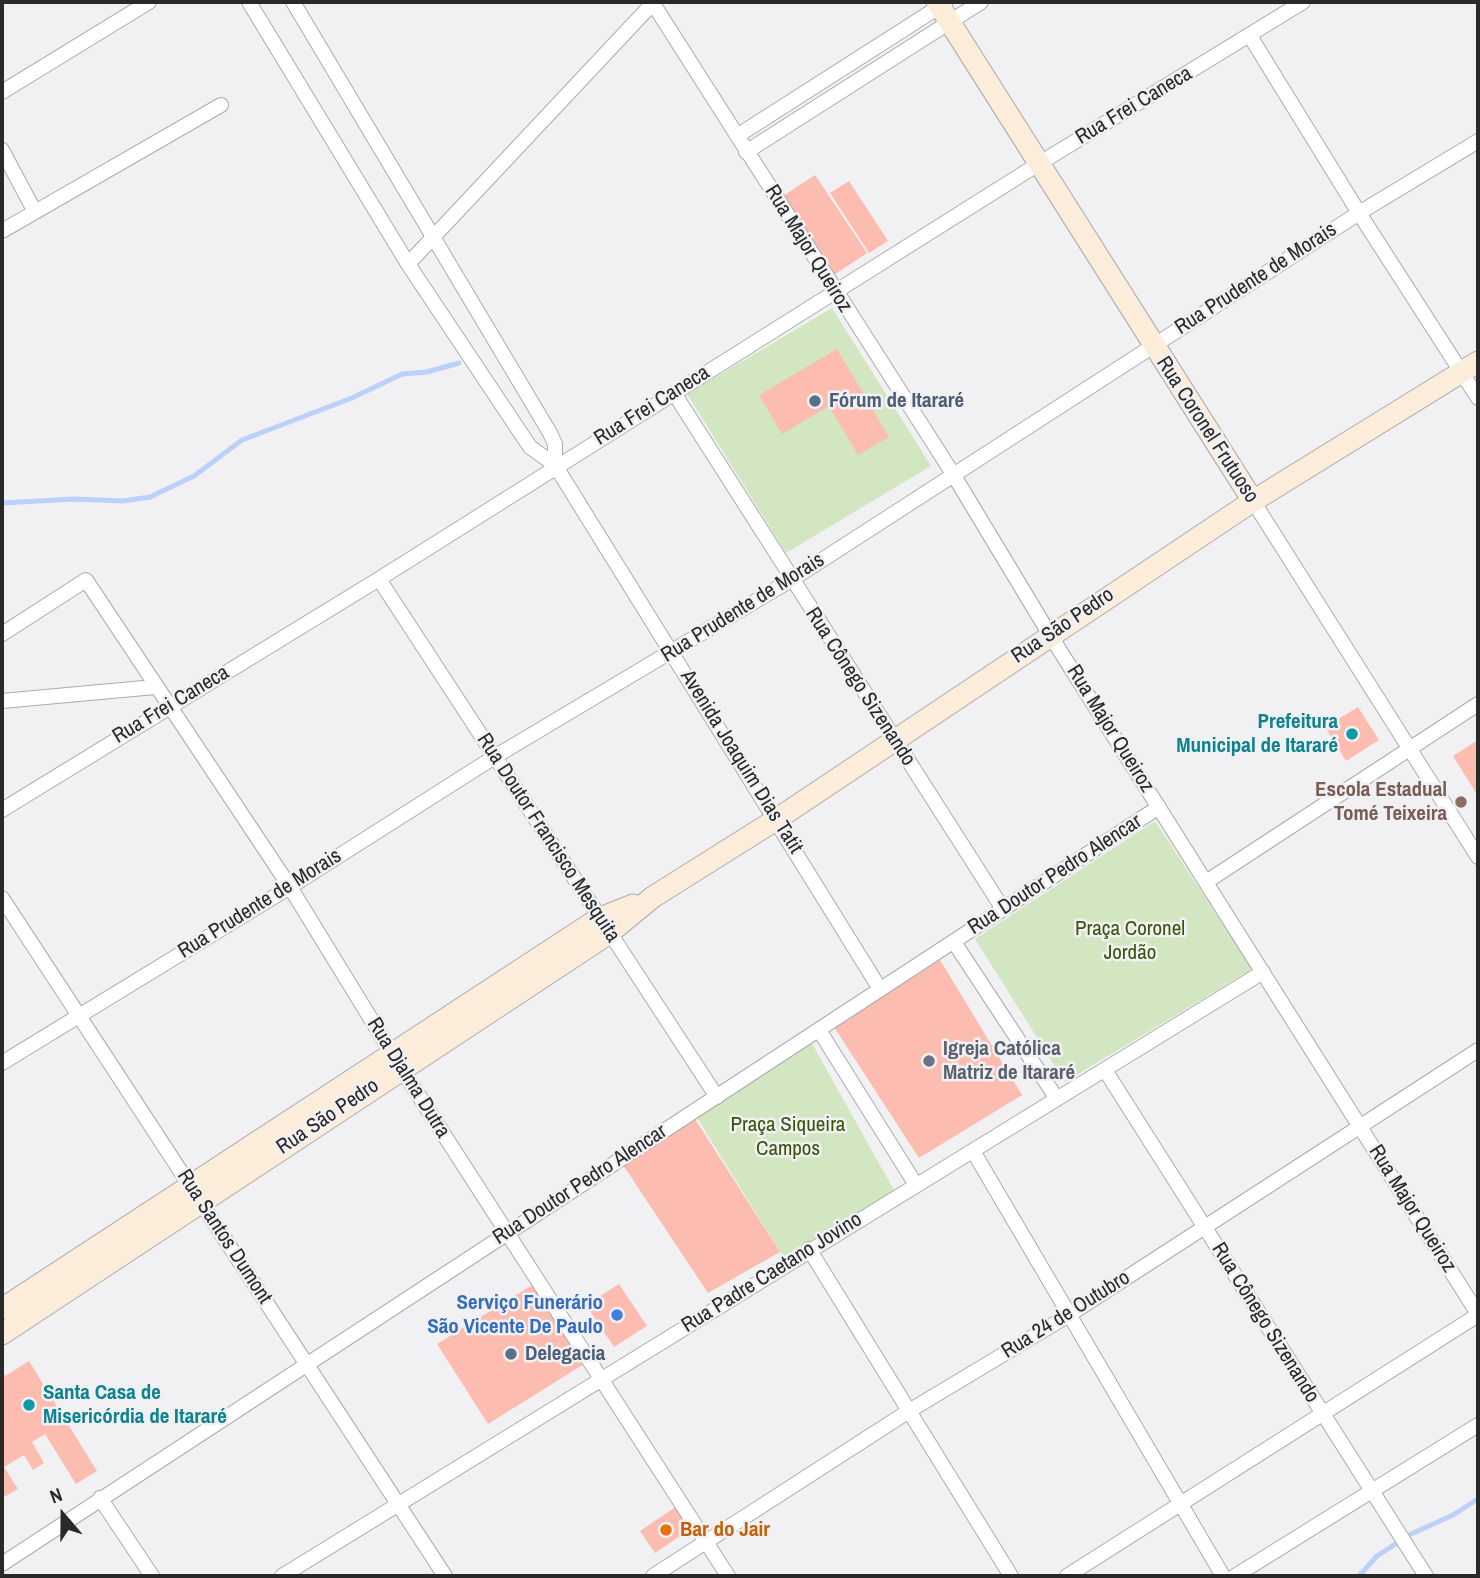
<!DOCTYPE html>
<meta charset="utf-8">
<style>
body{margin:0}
#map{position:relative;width:1480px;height:1578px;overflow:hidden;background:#f1f1f3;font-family:"Archivo Narrow",sans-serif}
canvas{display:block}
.frame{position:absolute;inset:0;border:4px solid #29292a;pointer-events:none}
.north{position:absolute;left:28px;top:1480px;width:70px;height:70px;-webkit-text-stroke:5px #f1f1f3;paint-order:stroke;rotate:340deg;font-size:19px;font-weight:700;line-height:28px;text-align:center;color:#29292a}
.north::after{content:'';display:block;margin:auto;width:24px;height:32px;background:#29292a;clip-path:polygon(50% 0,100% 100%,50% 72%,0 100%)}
</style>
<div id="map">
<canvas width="1480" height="1578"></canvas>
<div class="frame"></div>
<div class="north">N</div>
</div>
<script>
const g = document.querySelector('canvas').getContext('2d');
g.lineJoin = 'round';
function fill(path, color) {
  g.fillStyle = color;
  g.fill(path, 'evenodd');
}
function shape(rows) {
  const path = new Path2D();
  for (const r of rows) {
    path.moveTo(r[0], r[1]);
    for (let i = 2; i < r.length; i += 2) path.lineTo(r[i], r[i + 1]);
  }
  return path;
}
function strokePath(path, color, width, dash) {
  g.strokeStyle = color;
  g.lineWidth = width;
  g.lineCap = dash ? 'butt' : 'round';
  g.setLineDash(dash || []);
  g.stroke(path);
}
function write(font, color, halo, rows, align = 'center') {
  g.font = font + ' "Archivo Narrow",sans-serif';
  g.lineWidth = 5;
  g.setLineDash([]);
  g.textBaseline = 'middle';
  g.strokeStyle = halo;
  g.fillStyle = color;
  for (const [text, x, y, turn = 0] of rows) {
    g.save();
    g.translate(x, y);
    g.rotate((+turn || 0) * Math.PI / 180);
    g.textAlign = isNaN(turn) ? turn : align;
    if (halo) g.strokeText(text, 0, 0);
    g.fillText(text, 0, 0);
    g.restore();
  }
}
fill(shape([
 [832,308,931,466,786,553,687,394],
 [1155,821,1252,969,1065,1082,975,939],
 [810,1040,895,1192,783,1257,696,1116]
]), '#d1e6c1');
strokePath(shape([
 [2,503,74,499,123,501,150,497,194,476,242,440,352,398,402,374,427,372,459,363],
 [1359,1576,1377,1556,1411,1534,1453,1515,1478,1499]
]), '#bbd1f9', 5);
fill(shape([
 [815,175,867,253,834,275,783,196],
 [849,181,888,241,869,253,830,193],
 [837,349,889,437,858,455,829,406,782,434,759,395],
 [1358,707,1379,740,1346,761,1325,727],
 [1478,740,1478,796,1453,756],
 [940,960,1022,1095,919,1158,834,1027],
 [695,1119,780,1252,708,1293,623,1165],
 [534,1284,584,1364,488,1424,437,1344],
 [619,1284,647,1326,614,1347,586,1305],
 [29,1361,97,1471,76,1484,45,1434,32,1442,44,1463,33,1470,24,1455,4,1467,18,1489,4,1497,2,1492,2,1370,5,1376],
 [677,1506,692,1528,655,1553,640,1531]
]), '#fcbcb0');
const street = shape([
 [249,2,408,264,530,447,555,465],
 [293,2,550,433,555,444,555,465,880,989],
 [652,2,953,474,1050,635,1478,1314],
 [1250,36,1359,213,1478,398],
 [2,92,149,2],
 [737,136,945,3],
 [2,150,35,212],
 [746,152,981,2],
 [2,231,221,105],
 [408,264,654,2],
 [674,393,1003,909],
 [1253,501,1478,857],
 [379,579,717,1097],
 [2,634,86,580,290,887,401,1068,728,1576],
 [2,701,155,687],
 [2,810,379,579,1040,163,1303,2],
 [1206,882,1478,704],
 [2,898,445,1576],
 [954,942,1057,1099],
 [819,1030,916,1185],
 [2,1063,290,887,496,756,791,580,1359,213,1478,141],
 [1105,1070,1426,1576],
 [973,1151,1223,1576],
 [809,1249,1011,1576],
 [100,1498,152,1576],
 [2,1564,1159,807],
 [282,1576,1263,972],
 [653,1576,909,1411,1069,1315,1478,1050],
 [1067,1576,1478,1315],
 [1235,1576,1478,1425]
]);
const secondary = shape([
 [937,2,1253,501],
 [2,1309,598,919,633,905],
 [2,1334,608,934,653,897,777,819,1253,501,1478,362]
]);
strokePath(street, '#ababad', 16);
strokePath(secondary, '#ababad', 23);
strokePath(street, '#fff', 14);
strokePath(secondary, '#fbedda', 21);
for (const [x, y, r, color] of [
 [815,401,7,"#5c6f8a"],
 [1352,734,7,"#0f9aa8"],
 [1461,802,7,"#8d6e63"],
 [929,1061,7,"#6b7280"],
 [617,1315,7,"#3f7fe0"],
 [511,1354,7,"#5c6f8a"],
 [29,1405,7,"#0f9aa8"],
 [666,1530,7,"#e8710a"]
]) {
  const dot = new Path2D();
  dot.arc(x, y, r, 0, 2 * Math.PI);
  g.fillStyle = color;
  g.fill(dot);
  strokePath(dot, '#f1f1f3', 2.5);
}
write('21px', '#29292a', '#f1f1f3', [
 ["Rua Frei Caneca",1134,106,-31],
 ["Rua Major Queiroz",808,249,58],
 ["Rua Prudente de Morais",1256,279,-33],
 ["Rua Frei Caneca",652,406,-32],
 ["Rua Coronel Frutuoso",1207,430,57],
 ["Rua Prudente de Morais",743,608,-32],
 ["Rua São Pedro",1063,626,-34],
 ["Rua Cônego Sizenando",860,687,57],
 ["Rua Frei Caneca",171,705,-31],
 ["Rua Major Queiroz",1110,729,58],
 ["Avenida Joaquim Dias Tatit",741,762,58],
 ["Rua Doutor Francisco Mesquita",548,838,57],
 ["Rua Doutor Pedro Alencar",1055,875,-33],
 ["Rua Prudente de Morais",260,904,-32],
 ["Rua Djalma Dutra",408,1078,58],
 ["Rua São Pedro",328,1117,-34],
 ["Rua Doutor Pedro Alencar",580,1185,-33],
 ["Rua Major Queiroz",1412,1209,58],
 ["Rua Santos Dumont",224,1237,57],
 ["Rua Padre Caetano Jovino",772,1273,-32],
 ["Rua 24 de Outubro",1066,1315,-32],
 ["Rua Cônego Sizenando",1265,1323,58]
]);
write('bold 21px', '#4e5e75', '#f1f1f3', [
 ["Fórum de Itararé",829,401],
 ["Delegacia",525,1354]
], 'left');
write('bold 21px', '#0d838f', '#f1f1f3', [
 ["Prefeitura",1338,722],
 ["Municipal de Itararé",1338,746],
 ["Santa Casa de",43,1393,"left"],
 ["Misericórdia de Itararé",43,1417,"left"]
], 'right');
write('bold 21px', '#785e54', '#f1f1f3', [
 ["Escola Estadual",1447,790],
 ["Tomé Teixeira",1447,814]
], 'right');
write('21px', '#345509', '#f1f1f3', [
 ["Praça Coronel",1130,929],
 ["Jordão",1130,953],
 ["Praça Siqueira",788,1125],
 ["Campos",788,1149]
]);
write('bold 21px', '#5b616d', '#f1f1f3', [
 ["Igreja Católica",943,1049],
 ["Matriz de Itararé",943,1073]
], 'left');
write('bold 21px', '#366cbe', '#f1f1f3', [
 ["Serviço Funerário",603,1303],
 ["São Vicente De Paulo",603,1327]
], 'right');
write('bold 21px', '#c56008', '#f1f1f3', [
 ["Bar do Jair",680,1530]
], 'left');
</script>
